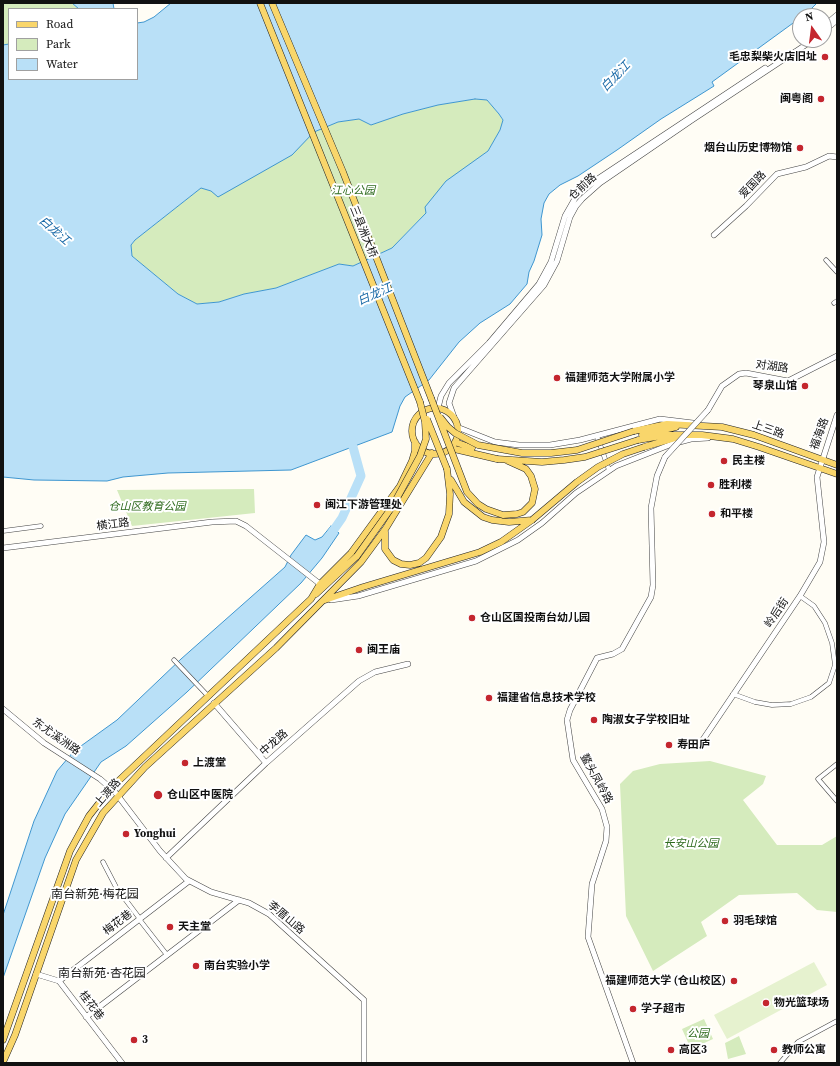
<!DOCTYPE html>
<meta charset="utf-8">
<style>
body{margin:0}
#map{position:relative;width:840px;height:1066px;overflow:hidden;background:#fffdf5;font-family:"Source Serif 4",serif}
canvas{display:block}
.frame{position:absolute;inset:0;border:4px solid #111;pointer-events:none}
.legend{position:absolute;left:8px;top:8px;width:130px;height:72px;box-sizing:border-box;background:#fff;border:1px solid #a0a0a0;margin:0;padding:5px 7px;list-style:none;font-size:12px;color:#111}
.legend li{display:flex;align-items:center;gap:8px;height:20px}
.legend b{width:20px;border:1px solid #a0a0a0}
.north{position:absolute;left:792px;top:8px;width:40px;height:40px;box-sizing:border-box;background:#fff;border:1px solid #a0a0a0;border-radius:50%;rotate:346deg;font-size:11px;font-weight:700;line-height:16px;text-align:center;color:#111}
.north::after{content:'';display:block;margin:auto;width:14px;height:18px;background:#c4262e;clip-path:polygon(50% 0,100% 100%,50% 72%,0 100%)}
</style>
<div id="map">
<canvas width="840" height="1066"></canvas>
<div class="frame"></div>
<ul class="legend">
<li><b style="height:5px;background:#f9d66b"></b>Road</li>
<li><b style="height:11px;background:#d5ebbd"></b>Park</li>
<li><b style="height:11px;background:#b9e0f7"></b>Water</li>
</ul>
<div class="north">N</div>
</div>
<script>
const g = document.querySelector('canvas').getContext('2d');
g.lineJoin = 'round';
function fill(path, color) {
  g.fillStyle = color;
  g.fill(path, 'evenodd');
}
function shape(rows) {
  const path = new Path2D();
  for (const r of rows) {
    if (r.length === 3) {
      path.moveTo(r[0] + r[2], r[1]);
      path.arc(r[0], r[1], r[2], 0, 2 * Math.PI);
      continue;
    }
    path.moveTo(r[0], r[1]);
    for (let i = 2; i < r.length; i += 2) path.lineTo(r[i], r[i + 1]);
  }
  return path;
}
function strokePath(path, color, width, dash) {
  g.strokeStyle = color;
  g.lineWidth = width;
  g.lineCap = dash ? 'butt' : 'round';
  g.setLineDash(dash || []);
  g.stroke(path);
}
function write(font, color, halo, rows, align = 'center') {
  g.font = font + ' "Source Serif 4","Noto Sans SC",serif';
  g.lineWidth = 4;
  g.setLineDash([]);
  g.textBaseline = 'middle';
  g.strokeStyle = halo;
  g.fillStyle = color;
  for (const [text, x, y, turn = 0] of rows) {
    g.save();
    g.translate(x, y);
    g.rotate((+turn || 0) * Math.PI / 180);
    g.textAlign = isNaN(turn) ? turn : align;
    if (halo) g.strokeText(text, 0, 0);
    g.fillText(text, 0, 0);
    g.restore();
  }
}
fill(shape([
 [3,3,72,3,79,9,9,9,9,44,3,45],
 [475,99,487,100,499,114,503,121,500,130,488,151,480,157,392,248,353,266,339,264,276,288,244,294,219,302,197,304,178,294,132,256,131,245,135,240,201,188,211,191,314,132,338,122,359,119,371,125,403,114,438,105],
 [254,489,255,513,132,526,117,490],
 [710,761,766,776,763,784,743,800,777,845,822,845,837,836,837,912,817,910,797,893,739,895,701,922,707,936,653,971,626,916,620,784,633,771,660,764],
 [704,1019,713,1039,691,1049,682,1029],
 [739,1036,746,1054,728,1059,725,1043]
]), '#d5ebbd');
fill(shape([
 [814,962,827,985,727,1039,714,1015]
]), '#e6f2cf');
const water = shape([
 [72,3,113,3,114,9,79,9,72,3],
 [171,3,817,3,806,14,800,16,800,18,712,82,714,86,661,119,617,150,578,176,560,185,549,194,544,203,541,219,542,235,534,261,529,272,527,284,510,304,480,323,459,342,429,380,405,397,400,406,392,432,291,470,168,473,123,477,107,481,34,480,3,477,3,45,9,44,9,79,137,79,137,23,144,22,154,17,171,3],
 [475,99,487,100,499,114,503,120,500,130,488,151,446,181,425,207,426,213,392,248,353,266,339,264,276,288,244,294,219,302,197,304,178,294,132,256,131,245,135,240,201,188,211,191,218,197,292,155,314,132,338,122,359,119,371,125,403,114,438,105,475,99],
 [331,526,339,533,322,558,301,583,187,692,126,746,101,762,65,814,45,858,3,978,3,915,34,821,57,771,74,751,117,720,181,659,285,567,291,555,306,535,315,540,322,537,331,526]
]);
fill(water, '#b9e0f7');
strokePath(water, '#3f96cf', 1);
strokePath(shape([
 [328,538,342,518,361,476,350,436]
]), '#b9e0f7', 9);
const minor = shape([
 [826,260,837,272],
 [834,303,837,301],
 [597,436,609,470],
 [3,531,41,526],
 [174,660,208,696],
 [733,694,755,702,772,705,791,704,811,697,829,683,835,665,832,643,825,623,814,606,800,596],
 [837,764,818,779,837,801],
 [103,862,116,887,140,919],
 [139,919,167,955],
 [780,1063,798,1042,837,1021]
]);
const tertiary = shape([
 [824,26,837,15],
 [824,31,837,20],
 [714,235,746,206,777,174,806,167,829,156,837,157],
 [438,408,441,396,449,383,489,343,539,284,551,262,565,216,577,195,599,178,765,68],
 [708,410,722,386,739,374,746,373,788,381,837,356],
 [454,417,449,403,454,388,544,285,557,261,570,217,576,206,582,199,600,183,692,120,813,40],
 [457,427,495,442,519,445,550,445,580,440,660,419,693,423],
 [3,548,212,522,236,521,246,526,320,584],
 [331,600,358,596,476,561,518,540,542,523,576,493,616,466,672,444,691,439,708,438],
 [214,703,266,763],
 [3,709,44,743,100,779,115,792,160,851,186,879,211,892,249,903,269,914,364,1000,364,1063],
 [702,741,800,596,820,562,824,542,817,477,837,415],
 [166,858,266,763,359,681,375,672,408,664],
 [36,974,59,981,122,1063],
 [59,981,189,881],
 [86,1017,239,900],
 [633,1063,588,937,592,884,606,841,607,827,602,809,573,760,567,720,570,710,597,658,613,654,622,649,651,597,653,585,651,508,657,476,665,457]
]);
const primary = shape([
 [260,3,420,402],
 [272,3,343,172,431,398],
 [435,431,23],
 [634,431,667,424,722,427,754,435,837,465],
 [642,435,676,427],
 [638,440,667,435,702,435,733,439,759,447,837,474],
 [455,442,472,448],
 [644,447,678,437],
 [450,448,497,459],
 [451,480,464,502,483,517,492,520,509,522,532,520],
 [385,532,385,549,393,560,401,564,410,565,419,563,426,558,441,537,449,514,450,494,447,469],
 [316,594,357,556],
 [325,600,363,587,480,552,501,542,532,520],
 [3,1040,70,851,89,816,111,788,311,599,320,584,351,553,400,486,412,461,415,451,415,442],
 [3,1062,15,1035,76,860,103,813,145,767,276,648,361,562,386,528,432,453]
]);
strokePath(minor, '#444', 5);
strokePath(tertiary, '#444', 6);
strokePath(primary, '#222', 7);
strokePath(minor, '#fff', 4);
strokePath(tertiary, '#fff', 5);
strokePath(primary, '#f9d66b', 6);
const tertiaryBridge = shape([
 [665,457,708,410]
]);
const primaryBridge = shape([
 [431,398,467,492,478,504,486,509,503,515,517,514,523,512,532,503,535,489,531,476,526,469,506,460],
 [440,417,448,427,455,433,478,445,522,453,551,453,577,450,634,431],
 [427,419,447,469],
 [497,459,542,462,564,460,585,457,638,440],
 [532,520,577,482,598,467,623,454,644,447],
 [357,556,392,507,420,456,426,439,425,422,420,402]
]);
strokePath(tertiaryBridge, '#444', 6, []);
strokePath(primaryBridge, '#222', 7, []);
strokePath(tertiaryBridge, '#fff', 5);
strokePath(primaryBridge, '#f9d66b', 6);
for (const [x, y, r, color] of [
 [825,57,4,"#c4262e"],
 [821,99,4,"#c4262e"],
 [800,148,4,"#c4262e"],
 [557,378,4,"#c4262e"],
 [805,386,4,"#c4262e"],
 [724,461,4,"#c4262e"],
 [711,485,4,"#c4262e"],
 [317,505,4,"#c4262e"],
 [712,514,4,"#c4262e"],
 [472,618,4,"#c4262e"],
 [359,650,4,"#c4262e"],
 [489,698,4,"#c4262e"],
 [594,720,4,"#c4262e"],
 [669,745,4,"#c4262e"],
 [185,763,4,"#c4262e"],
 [158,795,5,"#c4262e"],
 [126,834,4,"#c4262e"],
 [725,921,4,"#c4262e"],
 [170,927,4,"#c4262e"],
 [196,966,4,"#c4262e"],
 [734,981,4,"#c4262e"],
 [766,1003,4,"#c4262e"],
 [633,1009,4,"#c4262e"],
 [134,1040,4,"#c4262e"],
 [671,1050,4,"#c4262e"],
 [774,1050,4,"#c4262e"]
]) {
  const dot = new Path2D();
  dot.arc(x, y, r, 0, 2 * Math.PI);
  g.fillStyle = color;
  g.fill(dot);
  strokePath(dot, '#fff', 1.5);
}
write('bold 11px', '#111', '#fff', [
 ["毛忠梨柴火店旧址",817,57,"right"],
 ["闽粤阁",813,99,"right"],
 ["烟台山历史博物馆",792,148,"right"],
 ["福建师范大学附属小学",565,378],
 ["琴泉山馆",797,386,"right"],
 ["民主楼",732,461],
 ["胜利楼",719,485],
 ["闽江下游管理处",325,505],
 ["和平楼",720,514],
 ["仓山区国投南台幼儿园",480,618],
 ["闽王庙",367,650],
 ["福建省信息技术学校",497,698],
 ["陶淑女子学校旧址",602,720],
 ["寿田庐",677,745],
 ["上渡堂",193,763],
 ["仓山区中医院",167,795],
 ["Yonghui",134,834],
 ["羽毛球馆",733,921],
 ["天主堂",178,927],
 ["南台实验小学",204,966],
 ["福建师范大学 (仓山校区)",726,981,"right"],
 ["物光篮球场",774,1003],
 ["学子超市",641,1009],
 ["3",142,1040],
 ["高区3",679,1050],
 ["教师公寓",782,1050]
], 'left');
write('11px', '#111', '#fff', [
 ["爱国路",753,185,-46],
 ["仓前路",583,187,-43],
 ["三县洲大桥",363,232,68],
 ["对湖路",772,367,8],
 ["上三路",768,430,19],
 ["福海路",820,434,-70],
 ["横江路",113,525,-7],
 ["岭后街",777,613,-56],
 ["东尤溪洲路",56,737,35],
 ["中龙路",274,743,-41],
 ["鳌头凤岭路",596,779,61],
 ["上渡路",108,793,-49],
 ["李厝山路",286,918,40],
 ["梅花巷",118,923,-37],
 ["桂花巷",91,1006,53]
]);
write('italic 11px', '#2f6b1f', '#fff', [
 ["江心公园",353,191],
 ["仓山区教育公园",147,507],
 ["长安山公园",691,844],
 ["公园",698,1034]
]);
write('italic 12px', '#1768a6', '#fff', [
 ["白龙江",616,77,-46],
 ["白龙江",54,231,41],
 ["白龙江",375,295,-24]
]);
write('12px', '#111', '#fff', [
 ["南台新苑·梅花园",95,895],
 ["南台新苑·杏花园",102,974]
]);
</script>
